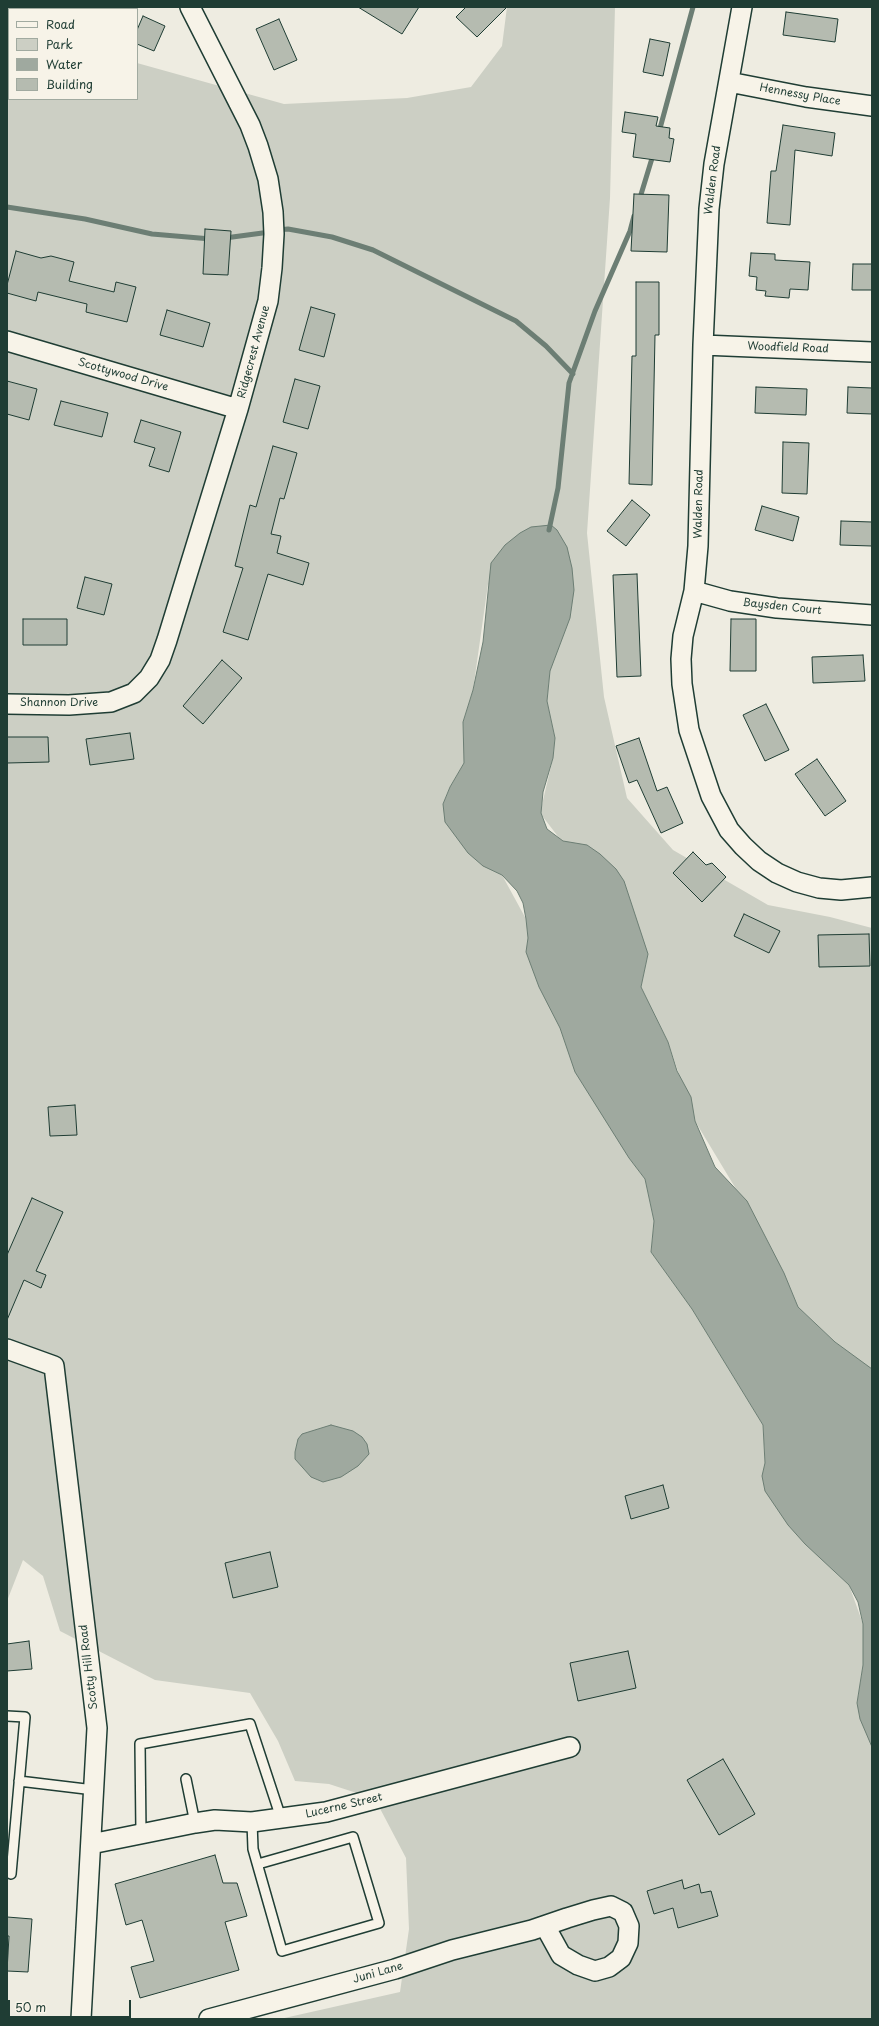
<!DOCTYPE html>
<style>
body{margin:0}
#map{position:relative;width:879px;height:2026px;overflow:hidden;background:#eeece1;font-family:"Playpen Sans",sans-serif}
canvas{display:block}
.frame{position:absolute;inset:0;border:8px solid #1f3d34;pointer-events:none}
.legend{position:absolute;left:8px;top:8px;width:130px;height:92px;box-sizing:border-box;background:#f7f3e8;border:1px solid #a1aaa0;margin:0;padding:5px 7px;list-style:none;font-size:12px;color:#1f3d34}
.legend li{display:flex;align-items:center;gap:8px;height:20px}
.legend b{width:20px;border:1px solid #a1aaa0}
.scale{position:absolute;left:8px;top:2000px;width:123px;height:18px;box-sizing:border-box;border:2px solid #1f3d34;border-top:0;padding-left:5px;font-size:12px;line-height:14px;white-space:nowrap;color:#1f3d34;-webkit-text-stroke:3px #f7f3e8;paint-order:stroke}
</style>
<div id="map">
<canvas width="879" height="2026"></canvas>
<div class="frame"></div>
<ul class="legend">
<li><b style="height:5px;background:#f7f3e8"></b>Road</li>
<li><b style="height:11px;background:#cccfc4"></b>Park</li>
<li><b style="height:11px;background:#9fa99f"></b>Water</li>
<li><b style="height:11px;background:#b5bbb0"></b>Building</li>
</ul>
<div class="scale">50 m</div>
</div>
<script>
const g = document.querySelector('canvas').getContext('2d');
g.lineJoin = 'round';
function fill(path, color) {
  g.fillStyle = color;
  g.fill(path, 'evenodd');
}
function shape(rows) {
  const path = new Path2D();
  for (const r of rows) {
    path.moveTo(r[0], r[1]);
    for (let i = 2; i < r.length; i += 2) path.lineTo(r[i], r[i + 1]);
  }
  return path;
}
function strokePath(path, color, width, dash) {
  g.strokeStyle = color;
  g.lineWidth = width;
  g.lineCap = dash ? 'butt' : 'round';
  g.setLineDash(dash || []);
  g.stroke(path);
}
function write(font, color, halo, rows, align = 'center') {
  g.font = font + ' "Playpen Sans",sans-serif';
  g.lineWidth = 3.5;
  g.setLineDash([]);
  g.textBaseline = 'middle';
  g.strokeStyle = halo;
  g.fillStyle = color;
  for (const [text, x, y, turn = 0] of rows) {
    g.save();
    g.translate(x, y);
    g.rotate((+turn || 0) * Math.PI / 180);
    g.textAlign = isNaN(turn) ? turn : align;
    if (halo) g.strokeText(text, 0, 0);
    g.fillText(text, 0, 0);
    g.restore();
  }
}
fill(shape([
 [507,7,615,7,610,198,587,533,604,697,627,798,673,850,768,905,830,917,872,928,872,1371,835,1342,798,1307,765,1237,695,1121,668,1042,641,987,648,954,540,813,553,758,555,738,547,701,550,671,488,584,473,690,463,722,464,763,450,787,443,804,502,875,526,919,629,1158,645,1179,654,1221,651,1252,692,1309,763,1425,765,1463,830,1567,849,1585,863,1624,863,1665,857,1703,872,1746,872,2019,280,2019,400,1992,409,1929,406,1858,375,1799,329,1784,295,1781,278,1741,250,1693,155,1680,60,1631,43,1576,23,1560,7,1601,7,31,9,32,9,99,137,99,137,63,284,104,407,98,471,87,502,46]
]), '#cccfc4');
const water = shape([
 [551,525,557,530,567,547,572,568,574,590,570,618,550,671,547,701,555,738,553,758,543,792,541,813,547,829,563,841,587,845,600,854,616,869,624,881,648,954,641,987,668,1042,677,1071,691,1097,695,1121,715,1167,747,1201,784,1273,798,1307,835,1342,872,1369,872,1747,860,1719,857,1703,863,1665,863,1624,858,1602,849,1585,805,1544,788,1525,765,1491,762,1476,765,1463,763,1425,692,1309,651,1252,654,1221,645,1179,629,1158,575,1072,560,1028,539,987,526,952,528,938,526,919,523,903,517,891,502,875,483,866,468,853,445,822,443,804,450,787,464,763,463,722,473,690,483,642,491,563,505,545,520,533,531,527,551,525],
 [331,1425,353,1431,362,1437,367,1444,369,1454,358,1466,341,1477,323,1482,311,1477,295,1459,295,1452,298,1439,302,1434,331,1425]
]);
fill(water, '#9fa99f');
strokePath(water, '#6c7e74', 1);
strokePath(shape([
 [659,132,693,7],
 [639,201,653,155],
 [7,207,85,219,152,234,211,239],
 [278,230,288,229,332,237,373,250,516,321,546,346,573,374],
 [225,238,270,232],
 [549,530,558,488,569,383,595,311,630,231,634,216]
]), '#6c7e74', 5);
const building = shape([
 [358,7,419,7,402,34,358,7],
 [466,7,507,7,477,37,456,17,466,7],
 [786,12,838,19,835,42,783,35,786,12],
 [143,16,165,26,154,51,137,44,137,30,143,16],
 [279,19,297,60,274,70,256,29,279,19],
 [650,39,670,43,663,76,643,72,650,39],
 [625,112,658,117,656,126,670,128,669,138,674,139,670,162,633,157,636,134,622,132,625,112],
 [783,125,835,133,832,156,795,150,790,225,767,223,771,171,776,171,783,125],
 [634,194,669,195,667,252,631,251,634,194],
 [205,229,231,231,228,275,203,274,205,229],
 [16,251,41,258,51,256,74,262,69,281,114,292,116,282,136,287,127,322,86,312,87,304,38,292,36,301,7,293,7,285,16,251],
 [751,253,775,254,775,260,810,262,808,290,790,289,789,298,765,296,766,291,756,290,757,277,749,276,751,253],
 [853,264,872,264,872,290,852,290,853,264],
 [636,282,659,282,659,335,655,335,652,485,629,484,632,356,636,356,636,282],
 [311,307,335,314,324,357,299,350,311,307],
 [167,310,210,323,203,347,160,335,167,310],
 [295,379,320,386,308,429,283,422,295,379],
 [7,381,37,389,29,420,7,414,7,381],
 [756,387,807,389,806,415,755,413,756,387],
 [848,387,872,388,872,414,847,413,848,387],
 [61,401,108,413,102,437,54,425,61,401],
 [141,420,181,432,169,472,149,466,155,448,134,442,141,420],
 [783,442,809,443,807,494,782,493,783,442],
 [273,446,297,453,284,499,280,498,271,534,281,536,277,553,309,563,303,585,268,574,248,640,223,632,243,568,235,566,250,505,256,507,273,446],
 [632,500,650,515,626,546,607,531,632,500],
 [762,506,799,517,793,541,755,530,762,506],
 [841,521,872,522,872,546,840,545,841,521],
 [637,574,641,676,617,677,613,575,637,574],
 [85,577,112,584,104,615,77,608,85,577],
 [23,619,67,619,67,645,23,645,23,619],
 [731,619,756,619,756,671,730,671,731,619],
 [863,655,865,681,813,683,812,657,863,655],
 [222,660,242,678,203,724,183,706,222,660],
 [766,704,789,750,765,761,743,715,766,704],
 [130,733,134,759,90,765,86,739,130,733],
 [7,737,48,737,49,762,7,763,7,737],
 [639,738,657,791,667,787,683,823,661,833,637,780,629,783,616,746,639,738],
 [817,759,846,801,825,816,795,774,817,759],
 [693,852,706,865,712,863,726,877,702,902,673,873,693,852],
 [744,914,780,931,769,953,734,936,744,914],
 [869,934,870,966,819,967,818,935,869,934],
 [75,1105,77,1135,50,1136,48,1107,75,1105],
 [32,1198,63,1212,36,1271,46,1275,41,1288,24,1280,7,1320,7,1255,32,1198],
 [663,1485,669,1508,631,1519,625,1496,663,1485],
 [270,1552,278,1587,233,1598,225,1563,270,1552],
 [29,1641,32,1669,7,1671,7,1644,29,1641],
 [628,1651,636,1688,578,1701,570,1663,628,1651],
 [723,1759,755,1814,719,1835,687,1780,723,1759],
 [215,1855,223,1883,237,1883,247,1916,225,1922,239,1970,140,1998,131,1967,154,1961,142,1920,126,1925,115,1884,215,1855],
 [682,1880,684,1889,699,1884,701,1893,711,1891,718,1916,678,1928,673,1908,654,1914,647,1891,682,1880],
 [7,1917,32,1919,28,1972,7,1971,9,1936,7,1936,7,1917]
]);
fill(building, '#b5bbb0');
strokePath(building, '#1f3d34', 1);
const service = shape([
 [7,1716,25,1717,11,1874],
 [186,1779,195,1823],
 [19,1781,94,1790],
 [252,1822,253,1849,282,1951,379,1923,353,1837,258,1864],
 [141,1833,140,1744,250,1724,281,1818]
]);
const minor = shape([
 [742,7,714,164,709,209,703,345,698,546,694,591,683,636,681,659,682,684,689,730,711,796,729,830,743,846,759,861,777,873,797,882,819,888,841,890,872,887],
 [729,82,806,97,872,106],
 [7,341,238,409],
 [703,345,872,352],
 [694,591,730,601,777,608,872,615],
 [7,704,69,705,111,702,134,693,149,678,160,660,167,640,238,409,268,301,272,268,274,234,273,212,268,179,258,146,250,125,190,7],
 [7,1349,54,1366,97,1728,81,2019],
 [91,1844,195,1823,215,1820,252,1822,326,1812,570,1747],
 [209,2019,395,1969,452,1950,532,1930,567,1918,593,1910,611,1906,623,1912,629,1926,628,1943,621,1958,609,1967,595,1971,578,1965,561,1955,545,1926]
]);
strokePath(service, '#1f3d34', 12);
strokePath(minor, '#1f3d34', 22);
strokePath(service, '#f7f3e8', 9);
strokePath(minor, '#f7f3e8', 19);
write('11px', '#1f3d34', '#f7f3e8', [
 ["Hennessy Place",800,95,10],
 ["Walden Road",713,180,-83],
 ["Woodfield Road",788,348,2],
 ["Ridgecrest Avenue",254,352,-75],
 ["Scottywood Drive",123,375,16],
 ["Walden Road",699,504,-89],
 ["Baysden Court",782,607,6],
 ["Shannon Drive",59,703],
 ["Scotty Hill Road",89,1667,-97],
 ["Lucerne Street",344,1806,-13],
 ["Juni Lane",378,1973,-16]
]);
</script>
